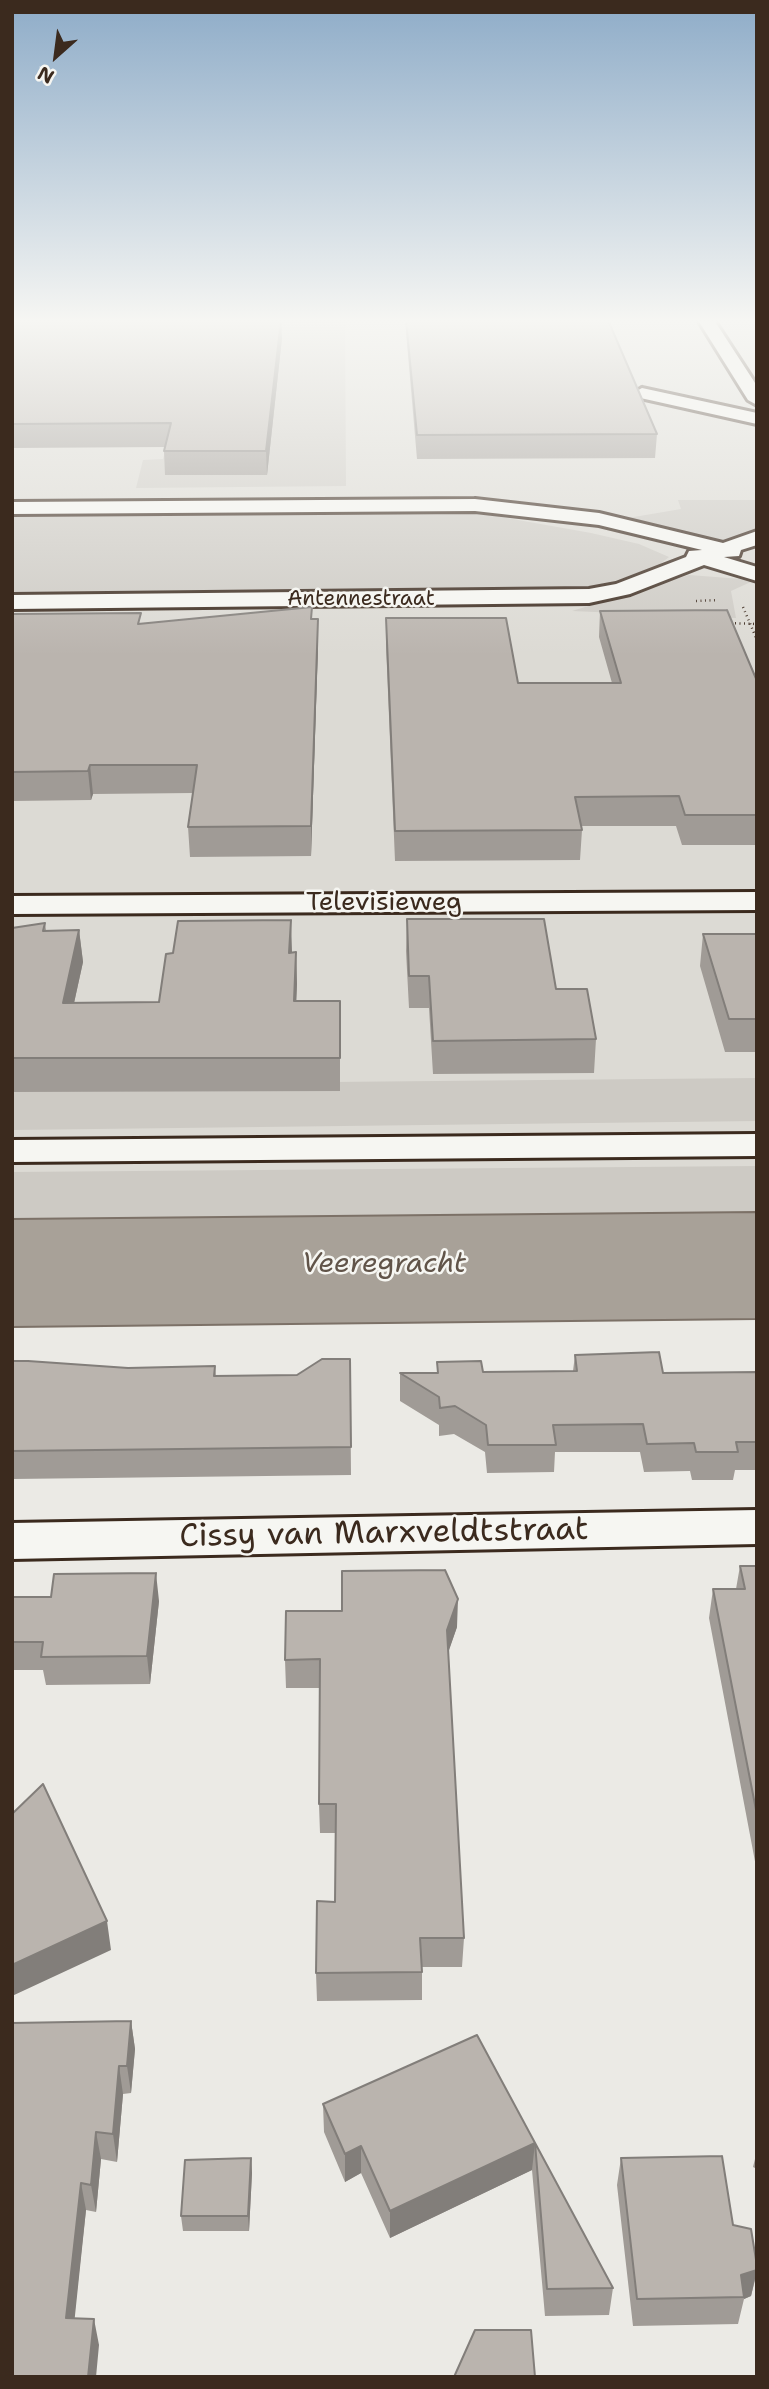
<!DOCTYPE html>
<style>
body{margin:0}
#map{position:relative;width:769px;height:2389px;overflow:hidden;background:#ebeae5;font-family:"Shantell Sans",sans-serif}
canvas{display:block}
.frame{position:absolute;inset:0;border:14px solid #3b2a1e;pointer-events:none}
.north{position:absolute;left:21px;top:21px;width:70px;height:70px;-webkit-text-stroke:5px #f6f6f2;paint-order:stroke;rotate:208deg;font-size:19px;font-weight:700;line-height:28px;text-align:center;color:#3b2a1e}
.north::after{content:'';display:block;margin:auto;width:24px;height:32px;background:#3b2a1e;clip-path:polygon(50% 0,100% 100%,50% 72%,0 100%)}
</style>
<div id="map">
<canvas width="769" height="2389"></canvas>
<div class="frame"></div>
<div class="north">N</div>
</div>
<script>
const g = document.querySelector('canvas').getContext('2d');
g.lineJoin = 'round';
function fill(path, color) {
  g.fillStyle = color;
  g.fill(path, 'evenodd');
}
function shape(rows) {
  const path = new Path2D();
  for (const r of rows) {
    path.moveTo(r[0], r[1]);
    for (let i = 2; i < r.length; i += 2) path.lineTo(r[i], r[i + 1]);
  }
  return path;
}
function strokePath(path, color, width, dash) {
  g.strokeStyle = color;
  g.lineWidth = width;
  g.lineCap = dash ? 'butt' : 'round';
  g.setLineDash(dash || []);
  g.stroke(path);
}
function write(font, color, halo, rows, align = 'center') {
  g.font = font + ' "Shantell Sans",sans-serif';
  g.lineWidth = 5;
  g.setLineDash([]);
  g.textBaseline = 'middle';
  g.strokeStyle = halo;
  g.fillStyle = color;
  for (const [text, x, y, turn = 0] of rows) {
    g.save();
    g.translate(x, y);
    g.rotate((+turn || 0) * Math.PI / 180);
    g.textAlign = isNaN(turn) ? turn : align;
    if (halo) g.strokeText(text, 0, 0);
    g.fillText(text, 0, 0);
    g.restore();
  }
}
fill(shape([
 [12,320,757,320,757,1234,12,1239]
]), '#dcdad4');
fill(shape([
 [269,320,345,320,346,486,136,488,143,460,163,459,186,368],
 [678,500,757,500,757,529,727,540,707,539,628,518,681,509],
 [431,511,490,515,591,533,639,544,669,557,655,568,586,590,12,597,12,513],
 [689,575,755,580,731,591,736,618,572,611],
 [757,1078,757,1121,12,1130,12,1085],
 [757,1166,757,1212,12,1219,12,1172]
]), '#cdcac4');
const water = shape([
 [757,1212,757,1319,12,1327,12,1219,757,1212]
]);
fill(water, '#a8a198');
strokePath(water, '#7c7167', 2);
const minor = shape([
 [698,320,714,320,757,386,757,405,748,400,698,320],
 [642,388,757,413,757,424,636,397,633,393,642,388],
 [475,499,599,513,723,543,757,531,757,545,741,550,739,556,724,557,757,567,757,581,704,565,630,594,589,603,12,609,12,595,589,589,616,584,686,557,689,551,702,550,599,525,475,511,12,514,12,502,475,499],
 [757,892,757,910,12,914,12,896,757,892],
 [757,1134,757,1156,12,1162,12,1140,757,1134],
 [757,1510,757,1544,12,1559,12,1523,757,1510]
]);
strokePath(minor, '#3b2a1e', 6);
strokePath(shape([
 [696,601,718,600],
 [743,607,757,640],
 [726,623,757,624]
]), '#3b2a1e', 2.5, [1, 3.5]);
fill(minor, '#f6f6f2');
fill(shape([
 [12,320,281,320,282,338,267,475,165,475,164,451,165,447,12,448],
 [406,320,608,320,657,434,655,458,417,459,406,332],
 [312,607,312,619,318,619,318,645,311,856,190,857,188,827,193,793,93,794,91,800,12,801,12,614,141,624],
 [600,611,757,681,757,845,682,845,676,826,582,826,582,830,580,860,395,861,386,644,386,618,518,683,612,683,599,637],
 [407,919,556,989,596,1039,594,1073,433,1074,429,1008,409,1008,406,951],
 [45,923,46,930,79,930,83,962,74,1003,159,1002,292,953,296,952,297,984,296,1001,340,1001,340,1091,12,1092,12,928],
 [703,934,757,934,757,1052,725,1052,700,966],
 [575,1355,663,1373,757,1372,757,1470,735,1470,733,1480,692,1480,690,1471,644,1472,640,1452,555,1452,554,1472,487,1473,485,1452,454,1434,439,1436,439,1425,400,1401,400,1373,437,1373,437,1362,483,1372,573,1371],
 [350,1359,351,1475,12,1479,12,1361,128,1368,215,1366,216,1376,297,1375],
 [740,1566,757,1566,757,1872,709,1618,713,1589,736,1589],
 [12,1597,159,1601,150,1684,46,1685,43,1670,12,1670],
 [457,1627,448,1652,464,1938,462,1967,422,1967,422,2000,317,2001,316,1973,335,1902,336,1833,320,1833,319,1804,320,1688,286,1688,285,1660],
 [131,2021,135,2049,131,2093,123,2094,117,2162,101,2159,96,2212,86,2210,74,2318,99,2345,12,2377],
 [477,2035,613,2288,609,2315,545,2316,532,2170,390,2238,361,2173,345,2182,324,2132,323,2104],
 [757,2151,757,2169,753,2167],
 [251,2158,252,2173,249,2231,183,2231,181,2216],
 [621,2158,733,2225,757,2266,757,2272,751,2296,744,2299,738,2324,633,2326,617,2185]
]), '#a09b96');
fill(shape([
 [281,320,282,338,267,475,266,451],
 [318,619,318,645,311,856,311,826],
 [90,765,93,794,91,800,88,771],
 [291,920,292,952,290,985,289,953],
 [79,930,83,962,67,1035,63,1003],
 [296,952,297,984,295,1034,294,1001],
 [156,1573,159,1601,150,1684,147,1656],
 [458,1599,457,1627,446,1659,447,1630],
 [107,1921,111,1950,12,1996,12,1965],
 [131,2021,135,2049,131,2093,127,2066],
 [119,2066,123,2094,117,2162,113,2134],
 [96,2132,101,2159,96,2212,91,2185],
 [535,2143,532,2170,390,2238,390,2211],
 [361,2146,361,2173,345,2182,345,2154],
 [251,2158,252,2173,249,2231,248,2216],
 [81,2183,86,2210,72,2344,66,2318],
 [757,2270,751,2296,744,2299,741,2275],
 [94,2319,99,2345,96,2377,88,2377]
]), '#827e7a');
const building = shape([
 [12,320,281,320,266,451,164,451,171,423,12,424,12,320],
 [406,320,608,320,657,434,417,435,406,320],
 [312,607,311,619,318,619,311,826,188,827,197,765,90,765,88,771,12,772,12,614,141,613,138,624,312,607],
 [727,610,757,681,757,815,685,815,679,796,575,797,582,830,395,831,386,618,506,618,518,683,621,683,600,611,727,610],
 [407,919,544,919,556,989,587,989,596,1039,433,1041,429,976,409,976,407,919],
 [291,920,289,953,296,952,294,1001,340,1001,340,1058,12,1058,12,928,45,923,43,931,79,930,63,1003,159,1002,166,954,173,953,178,921,291,920],
 [703,934,757,934,757,1019,729,1019,703,934],
 [659,1352,663,1373,757,1372,757,1442,736,1442,738,1452,696,1452,694,1443,647,1444,643,1424,553,1425,556,1445,488,1445,486,1425,455,1406,440,1408,439,1397,400,1373,438,1373,437,1362,481,1361,483,1372,577,1371,575,1355,659,1352],
 [322,1359,350,1359,351,1447,12,1451,12,1361,28,1361,128,1368,215,1366,214,1376,297,1375,322,1359],
 [740,1566,757,1566,757,1815,713,1589,745,1589,740,1566],
 [445,1570,458,1599,447,1630,464,1938,420,1938,422,1972,316,1973,317,1901,335,1902,336,1804,319,1804,320,1659,285,1660,286,1611,342,1611,342,1571,445,1570],
 [156,1573,147,1656,41,1657,43,1642,12,1642,12,1597,51,1597,54,1574,156,1573],
 [43,1784,107,1921,12,1965,12,1814,43,1784],
 [131,2021,127,2066,119,2066,113,2134,96,2132,91,2185,81,2183,66,2318,94,2319,88,2377,12,2377,12,2023,131,2021],
 [477,2035,613,2288,547,2289,535,2143,390,2211,361,2146,345,2154,323,2104,477,2035],
 [722,2156,733,2225,751,2229,757,2266,757,2270,741,2275,744,2297,637,2299,621,2158,722,2156],
 [251,2158,248,2216,181,2216,185,2160,251,2158],
 [475,2330,531,2330,535,2377,454,2377,475,2330]
]);
fill(building, '#bab4ae');
strokePath(building, '#827e7a', 2);
const sky = g.createLinearGradient(0, 0, 0, 655);
sky.addColorStop(0, '#8eacc8');
sky.addColorStop(0.49, '#f6f6f3');
sky.addColorStop(1, '#f6f6f300');
g.fillStyle = sky;
g.fillRect(0, 0, 769, 655);
write('21px', '#3b2a1e', '#f6f6f2', [
 ["Antennestraat",361,600]
]);
write('26px', '#3b2a1e', '#f6f6f2', [
 ["Televisieweg",384,903]
]);
write('italic 28px', '#615449', '#f6f6f2', [
 ["Veeregracht",384,1265]
]);
write('32px', '#3b2a1e', '#f6f6f2', [
 ["Cissy van Marxveldtstraat",384,1534,-1]
]);
</script>
